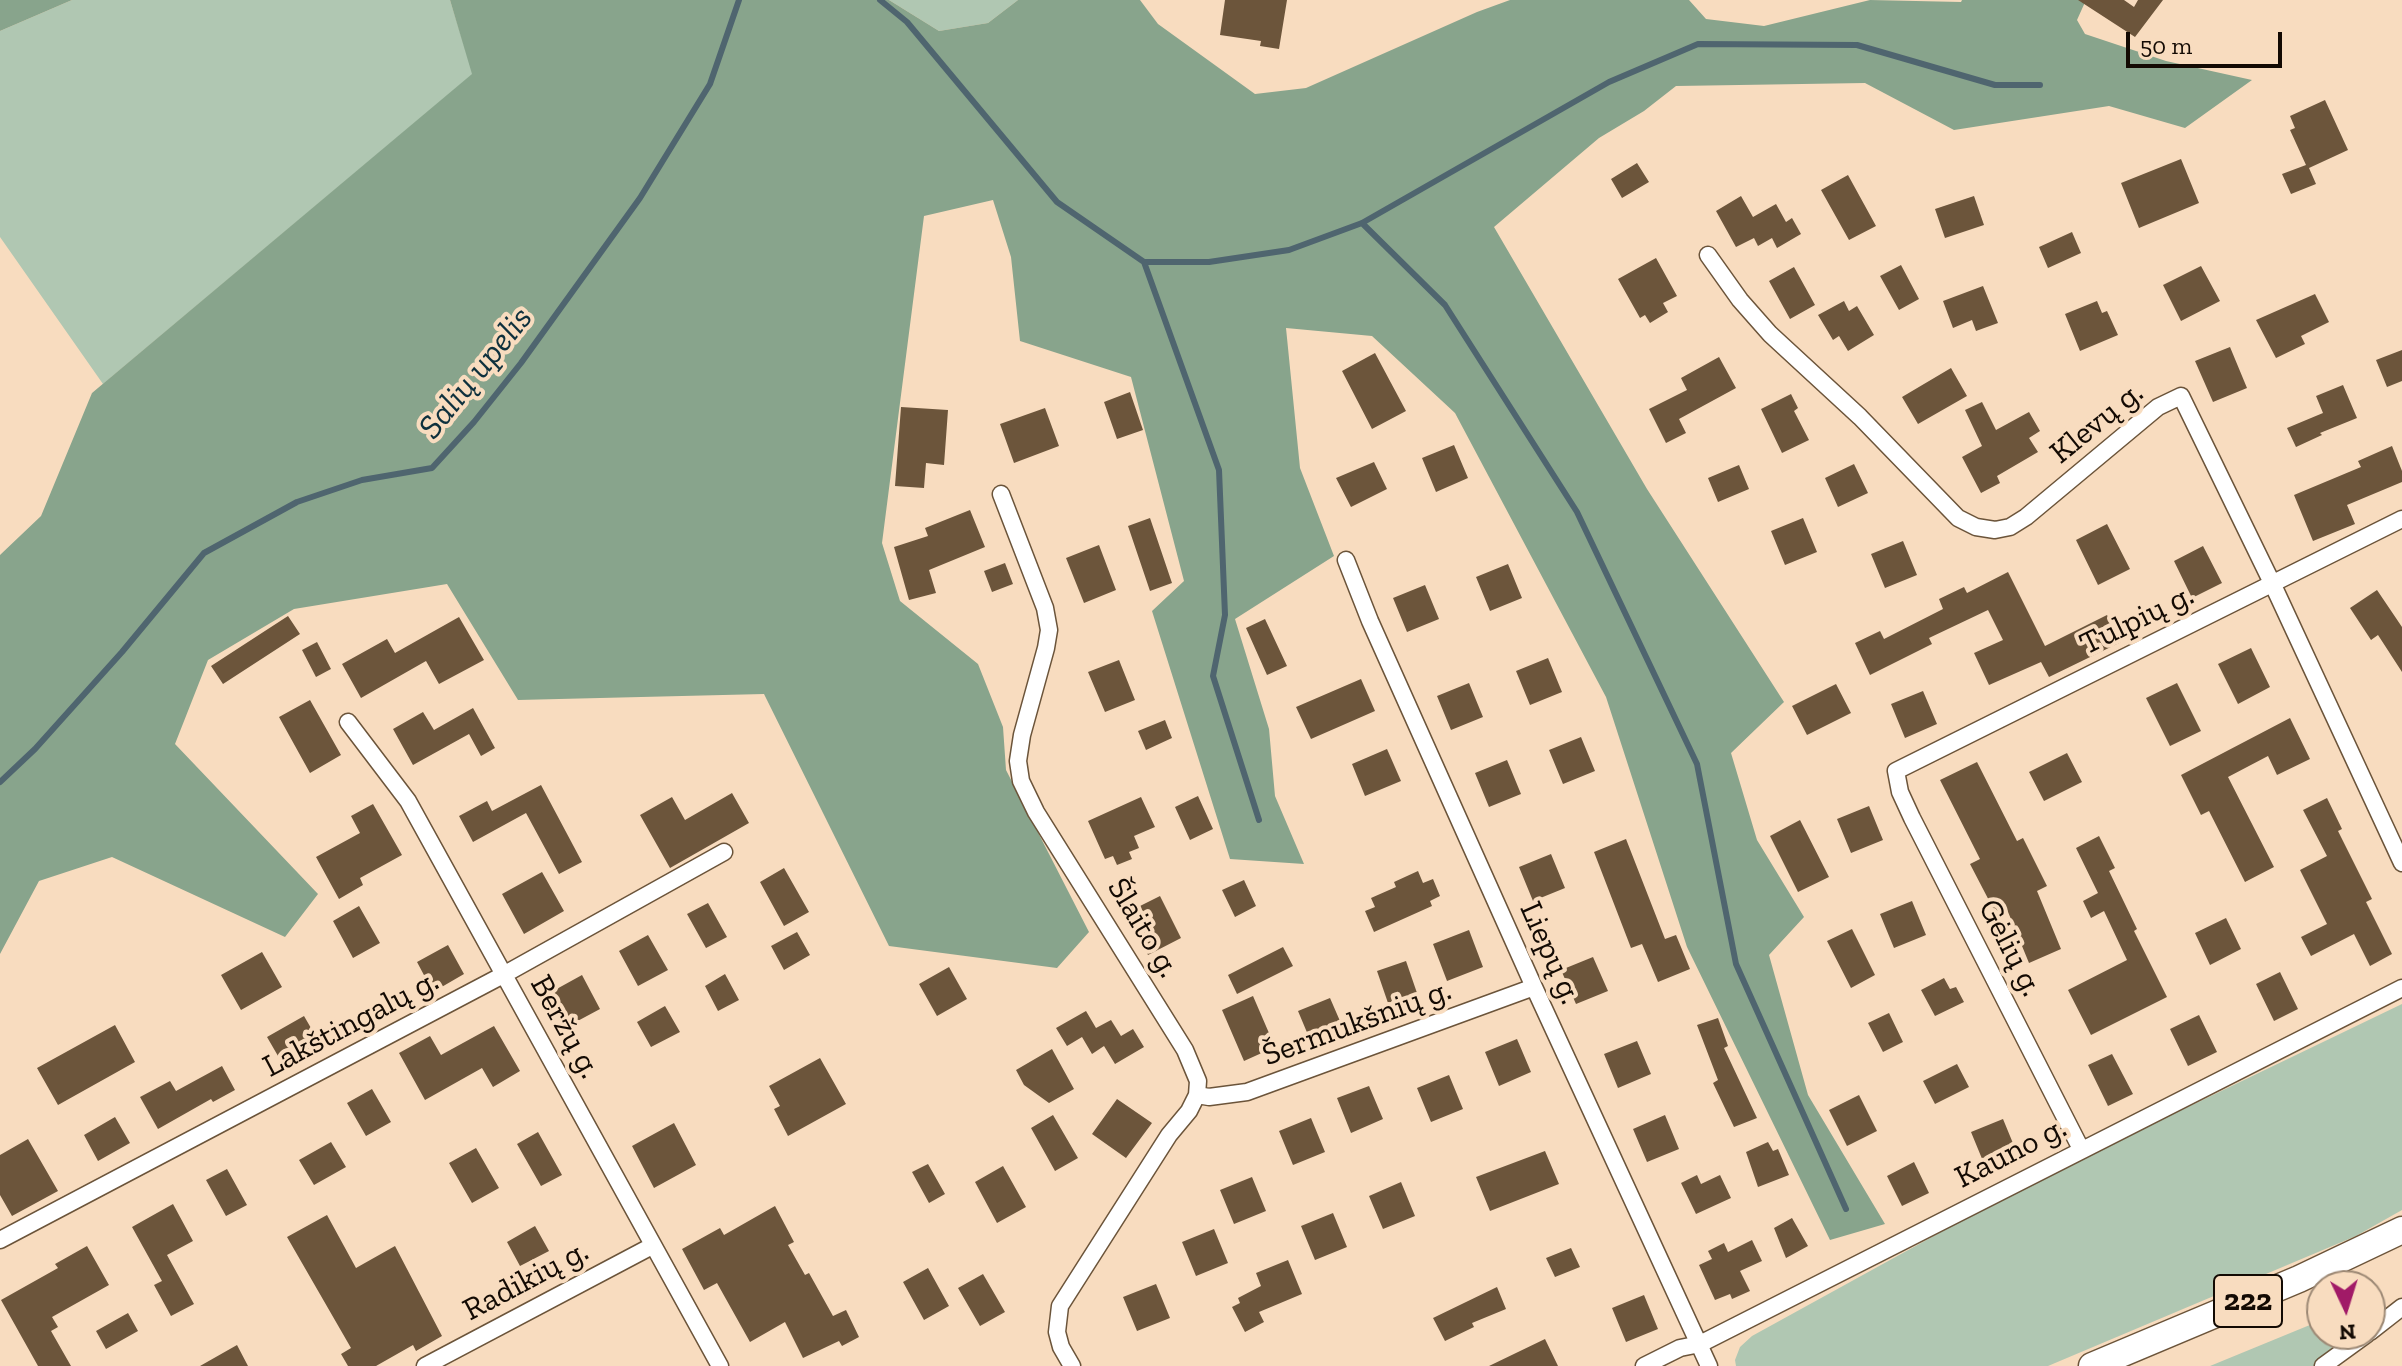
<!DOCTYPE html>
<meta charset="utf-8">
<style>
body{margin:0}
#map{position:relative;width:2402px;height:1366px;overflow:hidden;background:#f8dcbf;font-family:"Zilla Slab",serif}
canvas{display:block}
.north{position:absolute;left:2306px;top:1270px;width:80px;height:80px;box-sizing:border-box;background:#f8dcbf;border:2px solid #9c8874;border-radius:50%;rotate:176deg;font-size:22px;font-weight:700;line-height:32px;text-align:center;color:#130a03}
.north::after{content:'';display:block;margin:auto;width:28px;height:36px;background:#a11a67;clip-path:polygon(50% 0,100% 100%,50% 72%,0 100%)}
.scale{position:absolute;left:2126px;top:32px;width:156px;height:36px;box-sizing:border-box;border:4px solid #130a03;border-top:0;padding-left:10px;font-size:24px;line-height:28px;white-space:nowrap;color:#130a03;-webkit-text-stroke:6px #f8dcbf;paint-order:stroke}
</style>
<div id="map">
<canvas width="2402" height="1366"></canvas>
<div class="north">N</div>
<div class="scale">50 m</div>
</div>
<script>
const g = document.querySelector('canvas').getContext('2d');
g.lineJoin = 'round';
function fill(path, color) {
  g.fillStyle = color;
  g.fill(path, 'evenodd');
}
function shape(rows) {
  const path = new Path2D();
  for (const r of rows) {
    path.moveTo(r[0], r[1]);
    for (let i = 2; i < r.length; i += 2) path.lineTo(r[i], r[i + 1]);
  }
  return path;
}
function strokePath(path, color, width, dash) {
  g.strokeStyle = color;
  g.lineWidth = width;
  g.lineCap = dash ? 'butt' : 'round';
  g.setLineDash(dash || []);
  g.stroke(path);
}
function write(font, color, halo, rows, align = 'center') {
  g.font = font + ' "Zilla Slab",serif';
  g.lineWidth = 8;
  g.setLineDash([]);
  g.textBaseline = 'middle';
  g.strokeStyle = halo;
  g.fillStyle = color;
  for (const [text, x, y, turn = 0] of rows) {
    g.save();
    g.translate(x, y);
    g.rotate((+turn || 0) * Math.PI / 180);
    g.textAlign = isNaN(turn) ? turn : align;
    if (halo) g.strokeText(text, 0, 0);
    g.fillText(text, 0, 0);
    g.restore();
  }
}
fill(shape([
 [72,0,450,0,473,74,103,384,0,237,0,31],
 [889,0,1018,0,988,23,939,31],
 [2402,1004,2402,1210,2356,1236,2048,1366,1736,1366,1735,1360,1740,1347,1752,1336,2030,1183],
 [2322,1320,2322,1334,2364,1334,2323,1366,2210,1366]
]), '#b0c7b2');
fill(shape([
 [0,0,72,0,0,31],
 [450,0,889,0,939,31,988,23,1018,0,1140,0,1158,24,1255,94,1306,88,1477,12,1510,0,1689,0,1706,19,1764,26,1870,0,1961,2,1962,0,2086,0,2077,20,2085,34,2166,61,2252,80,2185,128,2109,106,1954,130,1865,83,1676,86,1644,111,1599,138,1494,227,1647,489,1784,702,1731,753,1757,840,1804,917,1769,955,1808,1095,1885,1224,1830,1240,1687,947,1606,697,1455,413,1372,336,1286,328,1300,468,1334,556,1235,619,1269,729,1275,796,1304,864,1230,859,1152,611,1184,581,1131,377,1020,341,1011,257,993,200,924,216,882,543,900,601,978,664,1003,727,1006,770,1089,932,1057,968,889,946,764,694,518,700,447,584,294,609,208,660,175,744,318,894,285,937,112,857,39,881,0,954,0,555,41,516,92,393,472,74]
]), '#88a48c');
strokePath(shape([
 [880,0,907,22,1057,202,1144,262,1209,262,1289,250,1362,223,1609,82,1698,44,1857,45,1995,85,2040,85],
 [1362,223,1445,305,1577,512,1697,764,1736,964,1846,1209],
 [1144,262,1219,470,1225,615,1213,676,1259,820],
 [0,782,35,749,122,652,204,553,297,502,362,480,432,468,474,422,521,363,640,198,710,84,739,0]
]), '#4f656f', 6);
fill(shape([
 [1225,0,1287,0,1279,49,1260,46,1261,41,1220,35],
 [2078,0,2124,0,2134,7,2138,0,2163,0,2135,37],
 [2325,100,2348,150,2309,168,2316,184,2291,194,2282,174,2306,165,2290,130,2295,128,2290,116],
 [2181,159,2199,203,2139,228,2121,183],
 [1637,163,1649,182,1622,198,1611,179],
 [1848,175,1876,226,1849,240,1821,190],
 [1741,196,1753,217,1776,204,1786,222,1792,218,1801,234,1777,248,1772,238,1758,246,1754,238,1736,247,1716,211],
 [1974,196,1984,225,1945,238,1935,209],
 [2072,232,2081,253,2048,268,2039,247],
 [1656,258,1677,296,1663,303,1668,312,1650,323,1645,315,1640,318,1618,279],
 [1901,265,1919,299,1899,310,1880,276],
 [2201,266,2220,301,2181,321,2163,285],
 [1794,267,1815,305,1790,319,1769,281],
 [1983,286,1998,323,1976,331,1972,320,1953,328,1943,301],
 [2315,294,2329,322,2301,336,2305,344,2276,358,2256,320],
 [1844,301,1849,311,1857,306,1874,335,1848,351,1839,336,1833,340,1818,315],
 [2097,301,2102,313,2107,311,2118,335,2080,351,2065,314],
 [2230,347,2247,388,2213,402,2195,361],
 [2402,350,2402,381,2387,387,2376,360],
 [1375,353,1406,411,1372,429,1342,371],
 [1719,357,1736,388,1679,419,1686,433,1666,443,1649,409,1687,390,1681,378],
 [1951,368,1967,396,1918,424,1902,397],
 [2343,385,2357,418,2320,433,2322,435,2296,447,2287,428,2323,413,2316,396],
 [1130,392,1143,430,1117,439,1104,402],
 [1791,394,1798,408,1794,411,1809,440,1782,453,1761,409],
 [1982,402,1996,430,2029,412,2040,431,2029,438,2038,452,1997,476,2000,483,1981,493,1962,457,1982,446,1965,410],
 [901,407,948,410,944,465,926,463,924,488,895,486],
 [1045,408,1059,446,1014,463,1000,424],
 [1454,445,1468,478,1436,492,1422,458],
 [2392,446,2402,471,2402,482,2347,505,2355,524,2313,541,2294,495,2361,467,2358,461],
 [1374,462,1387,489,1351,507,1336,478],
 [1854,464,1868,493,1838,507,1825,478],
 [1739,465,1749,489,1718,502,1708,478],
 [970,510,985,547,929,570,936,593,909,600,894,547,928,536,925,528],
 [1150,518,1172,583,1150,591,1128,526],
 [1803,518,1817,552,1785,565,1771,531],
 [2107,524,2130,569,2098,585,2076,540],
 [1903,541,1917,575,1885,588,1871,554],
 [1099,545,1116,590,1084,603,1066,558],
 [2203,546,2222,583,2192,598,2174,561],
 [1005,563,1013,584,992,592,984,571],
 [1508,564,1522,598,1490,611,1476,577],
 [2008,572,2045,646,2107,615,2121,642,2049,677,2041,662,1989,685,1974,653,2003,640,1988,610,1929,638,1932,644,1870,675,1855,643,1880,631,1884,639,1943,609,1939,599,1964,587,1967,593],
 [1425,585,1439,619,1407,632,1393,598],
 [2377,590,2402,627,2402,672,2378,635,2371,640,2350,608],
 [288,616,300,634,223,684,211,666],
 [459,617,484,660,439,684,426,661,361,698,342,664,387,639,395,653],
 [1265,619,1287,666,1267,675,1246,628],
 [317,642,331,669,316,677,302,650],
 [2251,648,2270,687,2238,704,2218,664],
 [1548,658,1562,692,1530,705,1516,671],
 [1119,660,1135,700,1105,712,1088,672],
 [1361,679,1375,711,1311,739,1296,707],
 [1469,683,1483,717,1451,730,1437,696],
 [2177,683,2201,731,2170,746,2146,698],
 [1836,684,1851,713,1807,735,1792,706],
 [1923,691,1937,724,1905,738,1891,704],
 [310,700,341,755,310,773,279,717],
 [473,708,495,748,481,756,469,734,413,765,393,729,423,712,434,730],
 [2290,718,2310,759,2277,775,2268,756,2228,777,2274,867,2245,882,2209,811,2201,815,2181,775],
 [1165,720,1172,738,1146,750,1138,731],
 [1581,737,1595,771,1563,784,1549,750],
 [1387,749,1401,781,1365,796,1352,764],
 [2067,753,2082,782,2044,801,2029,772],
 [1507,760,1521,794,1489,807,1475,773],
 [1977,762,2017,841,2023,838,2047,886,2037,891,2061,949,2029,963,2006,907,1995,912,1970,864,1980,859,1940,780],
 [541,785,582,862,559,874,526,813,473,842,459,816,487,801,492,811],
 [732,793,749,823,670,868,640,815,672,797,685,820],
 [1198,796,1213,829,1190,840,1175,807],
 [1141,797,1155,827,1134,836,1139,848,1129,852,1132,859,1117,865,1113,856,1105,859,1088,821],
 [2327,798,2342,829,2338,831,2372,899,2366,902,2392,954,2370,966,2354,934,2311,956,2301,937,2327,924,2300,870,2327,856,2303,810],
 [373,804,402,855,360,878,363,885,339,899,316,857,360,833,351,816],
 [1869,806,1883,840,1851,853,1837,819],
 [1800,820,1829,877,1798,892,1770,836],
 [2099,836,2115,868,2109,871,2137,929,2134,931,2167,997,2091,1035,2068,990,2127,960,2104,911,2091,918,2083,901,2098,893,2076,848],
 [1626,839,1665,939,1676,935,1690,969,1658,982,1642,944,1631,948,1594,852],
 [1551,854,1565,888,1533,901,1519,867],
 [784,868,809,912,784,926,760,882],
 [1418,871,1423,883,1433,879,1440,896,1430,901,1432,906,1374,932,1365,911,1375,907,1371,898,1396,887,1394,882],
 [542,872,564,911,524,934,502,894],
 [1244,880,1256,906,1235,917,1222,890],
 [1160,896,1181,938,1148,955,1134,928,1148,921,1140,906],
 [1912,901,1926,935,1894,948,1880,914],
 [708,903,727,937,706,948,687,914],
 [359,906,380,943,353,958,333,921],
 [2226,918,2241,949,2210,965,2195,933],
 [1852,929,1875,975,1851,988,1827,941],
 [1469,930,1483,967,1447,981,1433,944],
 [797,932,810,955,784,970,771,946],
 [648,935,668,970,638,986,619,951],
 [448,945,464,974,433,992,417,962],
 [1283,947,1293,966,1237,994,1228,975],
 [262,952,282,987,241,1010,221,975],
 [1593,957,1608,991,1576,1004,1561,970],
 [1406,961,1417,993,1388,1003,1377,971],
 [949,967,967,999,937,1016,919,984],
 [2280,972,2298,1009,2274,1021,2256,984],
 [725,974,739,1000,718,1011,705,986],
 [582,975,600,1009,572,1024,553,991],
 [1944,978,1950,989,1956,987,1964,1002,1935,1016,1921,990],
 [1253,996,1275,1047,1244,1061,1222,1010],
 [1330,998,1343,1028,1311,1042,1298,1011],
 [665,1006,680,1032,651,1047,637,1022],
 [1086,1011,1096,1028,1111,1020,1121,1036,1133,1029,1144,1047,1115,1064,1104,1046,1092,1054,1082,1037,1067,1046,1056,1028],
 [1889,1013,1903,1042,1883,1052,1868,1023],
 [2199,1015,2217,1052,2188,1066,2170,1029],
 [304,1016,322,1047,285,1068,267,1037],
 [1718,1018,1728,1046,1724,1048,1757,1118,1734,1127,1713,1083,1718,1080,1697,1025],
 [115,1025,135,1062,58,1105,37,1068],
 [494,1026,520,1071,493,1087,482,1068,425,1100,399,1053,430,1036,441,1055],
 [1517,1039,1531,1072,1499,1086,1485,1052],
 [1637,1041,1651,1074,1618,1088,1604,1054],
 [1052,1049,1074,1089,1049,1103,1024,1085,1016,1070],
 [2112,1054,2133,1094,2108,1106,2088,1065],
 [820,1058,846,1104,788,1136,774,1109,780,1106,769,1086],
 [1957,1064,1969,1087,1935,1104,1923,1081],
 [222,1066,235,1090,213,1102,211,1099,158,1129,140,1097,170,1081,176,1091],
 [1449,1075,1463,1109,1431,1122,1417,1088],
 [1369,1086,1383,1119,1351,1133,1337,1098],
 [372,1089,391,1122,366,1136,347,1103],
 [1859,1095,1877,1131,1847,1146,1829,1110],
 [1117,1099,1152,1123,1126,1158,1092,1134],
 [1053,1115,1078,1158,1055,1171,1031,1128],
 [1665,1115,1679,1149,1647,1162,1633,1129],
 [115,1117,130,1143,98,1161,84,1135],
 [1311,1118,1325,1152,1293,1165,1279,1131],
 [2003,1119,2017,1153,1985,1166,1971,1132],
 [674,1123,696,1165,654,1188,632,1146],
 [538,1132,562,1175,541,1186,517,1144],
 [28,1139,58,1191,12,1216,0,1195,0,1155],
 [331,1142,346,1167,314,1185,299,1160],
 [1768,1142,1773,1151,1778,1149,1789,1175,1758,1187,1746,1152],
 [476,1148,499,1188,472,1203,449,1163],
 [1545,1151,1559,1184,1490,1211,1476,1177],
 [1914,1162,1929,1193,1902,1206,1887,1176],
 [928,1164,945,1194,929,1203,912,1172],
 [1003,1166,1026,1207,997,1223,975,1182],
 [227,1169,247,1205,226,1216,206,1180],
 [1697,1175,1701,1184,1720,1175,1731,1198,1696,1214,1681,1183],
 [1252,1177,1266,1211,1234,1224,1220,1190],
 [1401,1182,1415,1216,1383,1229,1369,1196],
 [173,1204,193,1241,167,1255,194,1304,171,1316,154,1285,162,1281,132,1227],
 [775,1206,794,1242,788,1245,805,1275,809,1273,833,1316,846,1310,859,1337,842,1346,839,1341,803,1358,785,1322,750,1342,717,1283,704,1290,682,1249,720,1228,724,1235],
 [1333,1213,1347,1247,1315,1260,1301,1226],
 [327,1215,356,1268,395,1246,442,1336,416,1351,413,1345,376,1366,348,1366,341,1354,351,1348,287,1237],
 [1792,1218,1808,1246,1786,1258,1774,1228],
 [535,1226,549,1251,520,1266,507,1242],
 [1214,1229,1228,1263,1196,1276,1182,1242],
 [1752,1240,1762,1261,1740,1271,1750,1291,1732,1299,1730,1294,1715,1300,1699,1265,1712,1259,1708,1251,1724,1243,1728,1252],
 [87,1246,109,1285,52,1317,58,1327,51,1331,71,1366,38,1366,1,1300,58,1268,55,1264],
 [1571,1248,1580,1267,1555,1277,1546,1258],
 [1288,1260,1302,1294,1259,1312,1264,1322,1245,1332,1232,1307,1240,1303,1238,1298,1261,1286,1256,1273],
 [928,1268,949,1306,924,1320,903,1282],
 [983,1274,1005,1312,980,1326,958,1288],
 [1156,1284,1170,1318,1137,1331,1123,1297],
 [1497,1287,1506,1309,1472,1323,1474,1327,1445,1341,1433,1318],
 [1644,1295,1658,1329,1626,1342,1612,1308],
 [128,1313,138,1331,106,1349,96,1331],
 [1545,1339,1558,1366,1489,1366],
 [237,1345,248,1366,200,1366]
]), '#6c553b');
const minor = shape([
 [1708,255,1740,300,1770,334,1860,417,1958,518,1976,527,1995,530,2010,527,2026,517,2158,407,2181,396,2273,585,2402,863],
 [1001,494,1045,608,1049,630,1046,648,1022,735,1018,761,1021,781,1036,812,1185,1050,1198,1081,1197,1095,1189,1111,1169,1135,1060,1306,1057,1332,1061,1347,1072,1366],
 [1346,560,1370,621,1534,987,1709,1366],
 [348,722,408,801,720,1366],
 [1197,1095,1209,1097,1247,1092,1534,987],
 [2081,1149,1912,818,1900,792,1896,771,2402,519],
 [0,1240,505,974,724,852],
 [2370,1332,2402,1307],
 [425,1366,652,1246],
 [1644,1366,1680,1348,1700,1344,2402,988],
 [2323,1366,2367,1334]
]);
const primary = shape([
 [2092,1366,2299,1279,2402,1230]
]);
strokePath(minor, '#6b543a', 19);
strokePath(primary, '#6b543a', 29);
strokePath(minor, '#fff', 16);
strokePath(primary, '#fff', 26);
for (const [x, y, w] of [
 [2248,1301,68]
]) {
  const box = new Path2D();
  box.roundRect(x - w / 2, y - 26, w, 52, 6);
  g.fillStyle = '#f8dcbf';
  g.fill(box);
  strokePath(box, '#130a03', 2);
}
write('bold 30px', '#130a03', null, [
 ["222",2248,1301]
]);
write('32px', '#130a03', '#f8dcbf', [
 ["Klevų g.",2097,423,-39],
 ["Tulpių g.",2137,620,-26],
 ["Šlaito g.",1143,928,59],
 ["Gėlių g.",2010,948,63],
 ["Liepų g.",1550,953,66],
 ["Šermukšnių g.",1357,1023,-20],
 ["Lakštingalų g.",351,1024,-28],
 ["Beržų g.",565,1027,61],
 ["Kauno g.",2011,1153,-27],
 ["Radikių g.",526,1281,-28]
]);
write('italic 34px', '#0e303d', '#f8dcbf', [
 ["Salių upelis",476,373,-51]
]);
</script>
